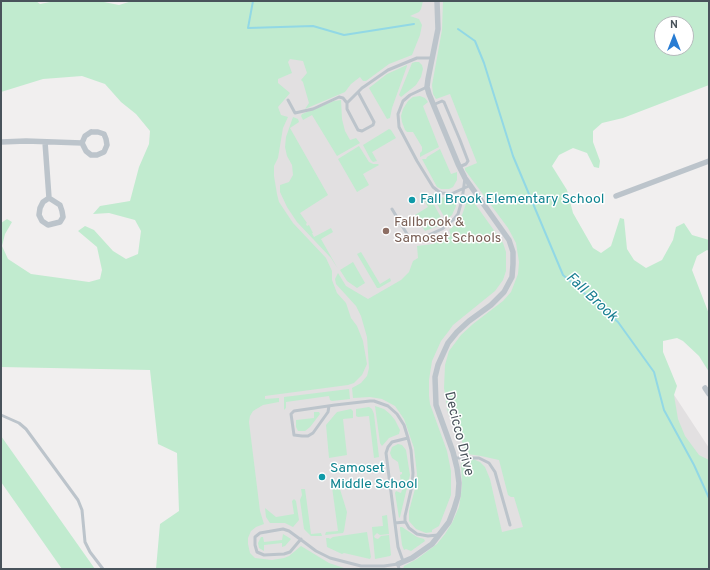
<!DOCTYPE html>
<style>
body{margin:0}
#map{position:relative;width:710px;height:570px;overflow:hidden;background:#f1efef;font-family:Overpass,sans-serif}
canvas{display:block}
.frame{position:absolute;inset:0;border:2px solid #49535b;pointer-events:none}
.north{position:absolute;left:654px;top:16px;width:40px;height:40px;box-sizing:border-box;background:#fff;border:1px solid #b6babd;border-radius:50%;rotate:0deg;font-size:11px;font-weight:700;line-height:16px;text-align:center;color:#49535b}
.north::after{content:'';display:block;margin:auto;width:14px;height:18px;background:#287cd3;clip-path:polygon(50% 0,100% 100%,50% 72%,0 100%)}
</style>
<div id="map">
<canvas width="710" height="570"></canvas>
<div class="frame"></div>
<div class="north">N</div>
</div>
<script>
const g = document.querySelector('canvas').getContext('2d');
g.lineJoin = 'round';
function fill(path, color) {
  g.fillStyle = color;
  g.fill(path, 'evenodd');
}
function shape(rows) {
  const path = new Path2D();
  for (const r of rows) {
    path.moveTo(r[0], r[1]);
    for (let i = 2; i < r.length; i += 2) path.lineTo(r[i], r[i + 1]);
  }
  return path;
}
function strokePath(path, color, width, dash) {
  g.strokeStyle = color;
  g.lineWidth = width;
  g.lineCap = dash ? 'butt' : 'round';
  g.setLineDash(dash || []);
  g.stroke(path);
}
function write(font, color, halo, rows, align = 'center') {
  g.font = font + ' Overpass,sans-serif';
  g.lineWidth = 3;
  g.setLineDash([]);
  g.textBaseline = 'middle';
  g.strokeStyle = halo;
  g.fillStyle = color;
  for (const [text, x, y, turn = 0] of rows) {
    g.save();
    g.translate(x, y);
    g.rotate((+turn || 0) * Math.PI / 180);
    g.textAlign = isNaN(turn) ? turn : align;
    if (halo) g.strokeText(text, 0, 0);
    g.fillText(text, 0, 0);
    g.restore();
  }
}
fill(shape([
 [257,1,489,1,587,308,659,372,709,448,709,569,189,569]
]), '#e2e0e1');
fill(shape([
 [1,1,36,1,40,4,55,1,99,1,119,5,132,1,423,1,421,9,419,12,410,16,419,19,422,25,420,35,412,55,389,64,366,81,363,81,360,77,351,84,345,92,305,109,309,103,303,82,301,80,307,73,303,61,290,59,288,62,292,73,278,79,278,83,290,93,278,107,281,115,288,117,283,128,278,158,274,166,274,176,277,194,279,202,293,223,326,258,332,271,332,280,337,293,346,303,351,318,357,326,363,341,367,364,362,375,354,383,348,385,265,396,265,399,279,398,279,402,263,405,253,411,250,416,249,422,260,511,264,524,256,527,251,531,248,538,248,544,250,553,255,558,272,560,284,558,289,556,301,546,329,563,347,569,156,569,160,524,179,511,177,453,158,444,150,370,1,367,1,223,7,219,12,222,5,234,2,246,8,259,31,274,89,282,100,279,102,270,97,247,78,231,85,226,94,230,113,251,126,259,138,254,141,231,135,220,109,213,93,214,100,206,130,201,139,167,149,144,150,131,136,114,121,102,105,84,82,76,43,79,1,92],
 [443,1,709,1,709,77,706,78,709,77,709,85,623,118,602,123,593,131,593,142,600,161,599,168,594,167,587,153,573,148,559,155,552,166,567,190,573,213,593,248,601,253,611,246,620,218,624,219,627,249,634,260,646,268,662,260,673,240,676,227,684,223,692,235,709,240,709,251,707,250,697,256,692,270,709,314,709,372,699,356,683,341,677,338,663,341,663,352,677,386,674,395,678,419,685,436,699,455,709,460,709,569,403,569,404,566,417,559,437,544,445,534,452,523,459,507,461,494,462,484,461,464,465,461,473,459,480,462,485,467,490,479,502,532,523,527,514,497,511,497,508,495,499,460,481,456,467,454,460,436,448,413,444,388,445,365,449,351,461,335,473,324,503,301,511,292,518,274,519,262,516,243,508,228,465,170,465,168,477,163,450,94,436,99,433,94,432,85,442,30],
 [662,24,686,24,686,48,662,48],
 [415,62,419,62,422,65,423,69,421,77,416,85,401,97,399,95,412,63],
 [407,65,407,66,392,108,390,118,387,119,369,88,387,74],
 [420,96,425,98,428,102,423,106,439,147,420,157,420,153,422,151,422,147,413,132,407,132,405,130,402,122,401,116,403,109,408,101,413,97],
 [341,100,342,119,345,131,350,140,356,138,360,143,337,156,312,115,303,120,301,116,302,114,334,101],
 [293,117,298,119,299,122,290,128,328,195,300,213,307,223,306,224,307,226,309,225,313,233,312,233,314,237,331,228,333,232,321,239,338,269,331,258,297,222,287,207,280,192,280,185,289,182,293,175,292,165,287,156,285,147,286,137],
 [389,129,391,130,396,138,372,152,377,161,373,162,371,160,363,145],
 [359,146,369,162,373,164,378,164,379,165,363,174,369,185,357,192,338,159],
 [440,149,451,174,457,172,457,180,453,187,449,189,441,189,437,187,422,159,426,159,427,157],
 [428,194,443,221,443,224,438,226,425,231,415,215,428,207,423,198],
 [433,194,440,197,454,199,456,202,456,206,452,215,446,220,432,195],
 [467,201,473,201,503,243,506,252,506,271,503,280,495,291,453,325,448,332,441,341,432,361,429,380,429,396,430,404,447,451,451,471,451,495,441,521,439,526,432,530,432,532,426,533,416,529,409,521,409,511,416,485,417,474,414,448,404,419,395,406,382,399,370,397,353,398,352,388,361,383,367,376,369,368,367,337,361,316,356,306,336,284,335,279,338,273,346,286,368,299,401,280,409,272,413,261,418,258,417,246,433,244,451,235,449,230,456,224,462,215],
 [361,252,380,284,390,278,391,281,379,288,377,288,357,254],
 [353,262,365,283,357,288,347,281,340,270],
 [349,389,350,399,332,401,330,400,329,396,286,402,286,408,284,410,284,397],
 [375,406,384,409,390,414,395,420,400,430,399,434,389,438,382,446,380,443],
 [369,407,372,409,374,414,379,457,374,458,369,416,358,417,356,416,356,409],
 [351,409,353,411,353,418,343,419,347,455,329,458,326,425,337,412],
 [314,412,319,412,320,414,310,427,305,431,298,431,296,427,296,420,314,418],
 [1,436,95,569,62,569,1,482],
 [398,444,402,445,406,450,410,475,400,517,399,518,395,493,396,491,401,493,402,490,400,475,402,474,402,472,400,472,398,462,392,458,390,453,392,447],
 [339,486,347,512,344,531,343,533,325,535,326,532,338,531,332,487],
 [301,489,305,489,311,534,321,533,322,536,311,536,304,529,300,500,302,495],
 [294,499,296,501,299,520,293,527,285,523,270,523,266,517,265,508,276,517,294,514,292,501],
 [387,515,389,534,380,535,377,533,374,536,375,538,378,539,381,536,389,535,391,555,390,556,375,559,372,527,383,526,382,516],
 [402,527,417,537,424,539,425,541,411,551,406,549,404,550,402,545,400,529,400,527],
 [367,532,371,557,370,559,344,553,342,554,327,547,326,538,329,538,330,539,333,537],
 [283,534,291,539,285,546,282,547,282,543,264,545,264,551,259,548,258,543,261,537,263,537,264,542,282,540]
]), '#c1ebcf');
strokePath(shape([
 [253,1,248,28,313,26,344,35,414,24],
 [458,29,475,41,484,63,513,156,563,275,618,322,654,372,664,410,694,465,709,498]
]), '#92d8e5', 2);
strokePath(shape([
 [427,87,410,95,403,101,398,114,399,127,417,161,433,187,438,191,442,193,451,194,471,185],
 [358,92,374,122,373,125,362,131,358,130,347,109,347,103,362,88,365,86,388,70,417,58,432,58],
 [288,100,295,113,313,109,339,97,343,98,347,103],
 [433,105,442,101,444,102,460,140,468,161,466,164,459,167],
 [392,209,410,239,415,241,442,229,454,219,458,214,462,200,465,178],
 [329,406,328,412,313,433,308,436,302,436,294,435,291,414,294,411,335,405,370,401,374,401,388,406,397,414,404,425,408,438,411,450,413,473,412,486,405,516,405,521,409,528,417,534,428,536,438,535],
 [1,415,19,423,26,429,78,500,82,510,85,542,90,552,103,569],
 [455,458,479,458,489,463,495,472,510,525],
 [395,523,405,522],
 [301,539,290,552,284,554,264,555,257,552,255,545,255,537,260,533,283,529,289,531,304,542,316,551,330,558,361,566,384,566,398,564,399,569],
 [403,561,398,547,386,453,388,447,392,442,408,438]
]), '#bcc4cb', 3);
strokePath(shape([
 [91,132,98,132,104,134,106,139,107,145,104,152,97,155,91,155,86,151,82,143,85,136,91,132],
 [1,142,26,141,82,143],
 [45,142,49,198,43,202,40,208,39,215,42,221,48,225,60,222,63,217,62,211,60,205,49,198],
 [616,196,709,161],
 [705,388,709,394],
 [398,564,412,558,432,544,449,522,454,509,458,496,459,483,457,468,453,452,436,405,435,377,438,365,448,343,457,332,469,321,491,305,504,292,512,277,513,264,513,252,509,240,465,178,458,164,429,94,427,87,428,79,438,29,437,1]
]), '#bcc4cb', 5.5);
for (const [x, y, r, color] of [
 [412,200,4,"#0f9aa8"],
 [386,231,4,"#8d6e63"],
 [322,477,4,"#0f9aa8"]
]) {
  const dot = new Path2D();
  dot.arc(x, y, r, 0, 2 * Math.PI);
  g.fillStyle = color;
  g.fill(dot);
  strokePath(dot, '#fff', 1.5);
}
write('14px', '#0d838f', '#fff', [
 ["Fall Brook Elementary School",420,200],
 ["Samoset",330,469],
 ["Middle School",330,485]
], 'left');
write('14px', '#785e54', '#fff', [
 ["Fallbrook &",394,223],
 ["Samoset Schools",394,239]
], 'left');
write('14px', '#49535b', '#fff', [
 ["Decicco Drive",458,434,76]
]);
write('italic 15px', '#177e91', '#fff', [
 ["Fall Brook",591,298,43]
]);
</script>
